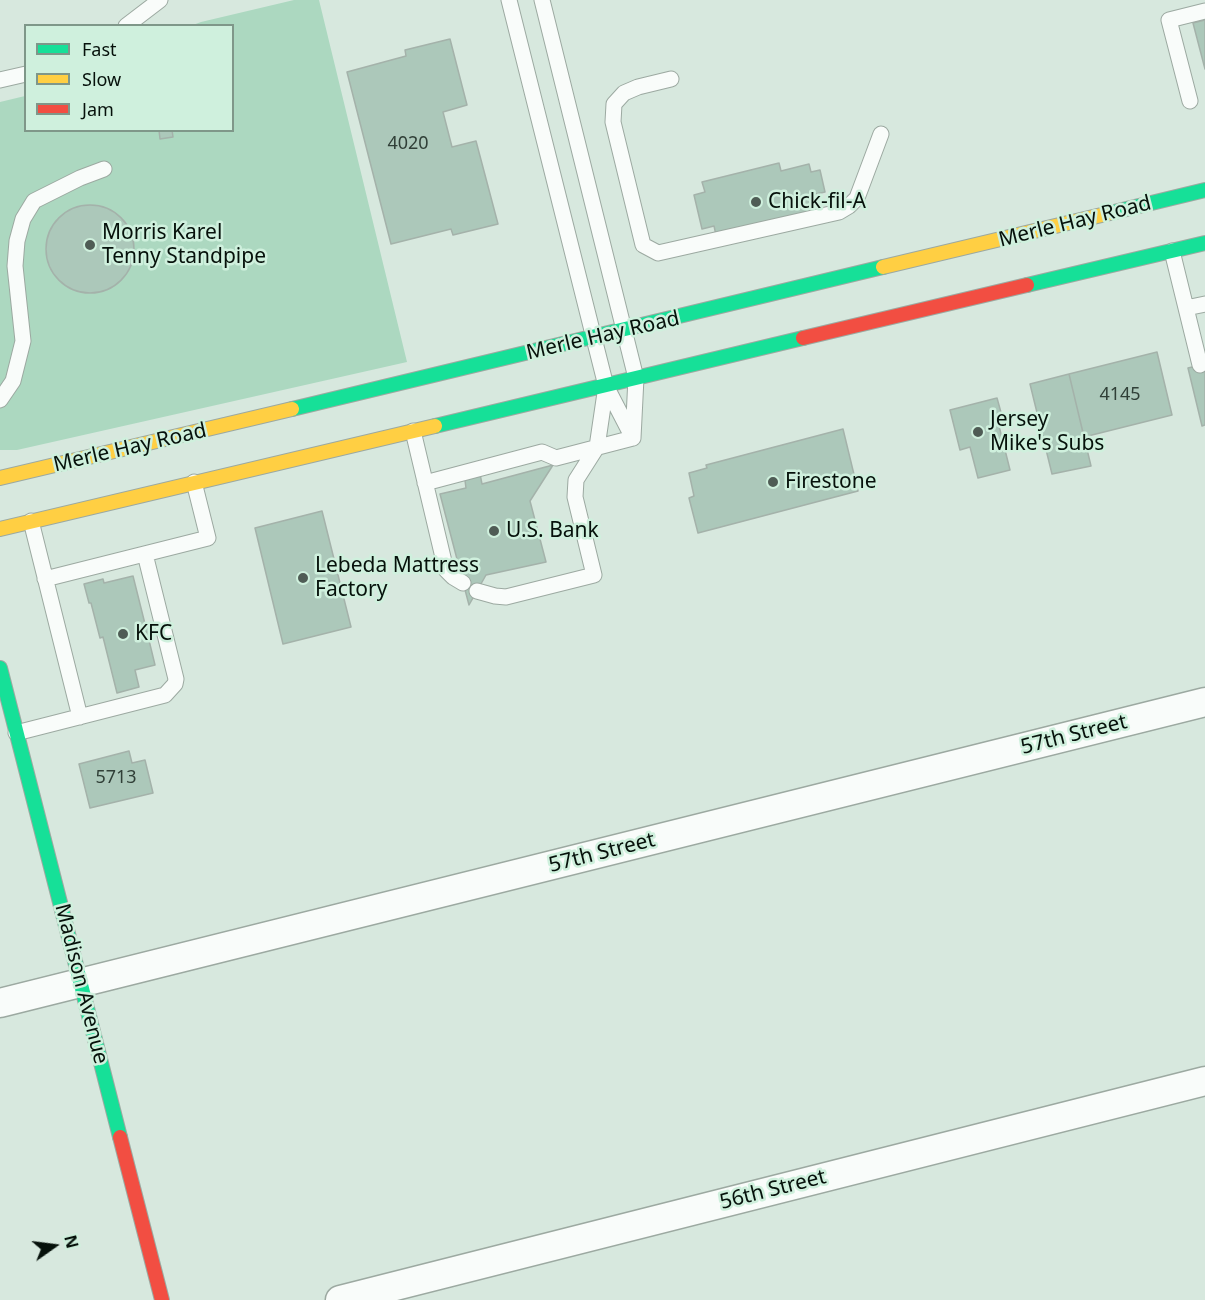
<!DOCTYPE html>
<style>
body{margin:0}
#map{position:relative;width:1205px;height:1300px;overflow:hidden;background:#d7e8de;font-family:"Noto Sans",sans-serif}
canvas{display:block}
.legend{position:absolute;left:24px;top:24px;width:210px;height:108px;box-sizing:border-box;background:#cff0dd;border:2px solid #7f9789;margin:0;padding:8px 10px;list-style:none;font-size:18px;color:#06110b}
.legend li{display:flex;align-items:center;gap:12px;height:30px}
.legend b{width:30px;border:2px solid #7f9789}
.north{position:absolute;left:24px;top:1216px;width:60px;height:60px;-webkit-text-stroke:4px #cff0dd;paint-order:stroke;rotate:76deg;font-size:16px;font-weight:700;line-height:24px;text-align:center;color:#06110b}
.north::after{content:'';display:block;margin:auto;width:21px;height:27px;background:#06110b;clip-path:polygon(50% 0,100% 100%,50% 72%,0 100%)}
</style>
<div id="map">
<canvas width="1205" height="1300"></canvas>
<ul class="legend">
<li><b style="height:8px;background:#16e098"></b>Fast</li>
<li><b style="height:8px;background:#ffcf43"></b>Slow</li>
<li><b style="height:8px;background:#f24e42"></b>Jam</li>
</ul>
<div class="north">N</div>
</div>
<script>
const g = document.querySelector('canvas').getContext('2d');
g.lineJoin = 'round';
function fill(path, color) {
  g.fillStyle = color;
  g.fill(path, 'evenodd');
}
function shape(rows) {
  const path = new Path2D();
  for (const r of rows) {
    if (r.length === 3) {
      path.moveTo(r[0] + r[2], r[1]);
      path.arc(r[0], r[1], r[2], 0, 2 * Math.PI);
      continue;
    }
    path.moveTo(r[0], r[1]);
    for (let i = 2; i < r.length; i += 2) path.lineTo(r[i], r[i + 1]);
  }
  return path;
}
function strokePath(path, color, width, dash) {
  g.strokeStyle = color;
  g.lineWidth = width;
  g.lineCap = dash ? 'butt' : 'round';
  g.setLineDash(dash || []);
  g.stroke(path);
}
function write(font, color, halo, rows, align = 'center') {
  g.font = font + ' "Noto Sans",sans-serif';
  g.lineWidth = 5;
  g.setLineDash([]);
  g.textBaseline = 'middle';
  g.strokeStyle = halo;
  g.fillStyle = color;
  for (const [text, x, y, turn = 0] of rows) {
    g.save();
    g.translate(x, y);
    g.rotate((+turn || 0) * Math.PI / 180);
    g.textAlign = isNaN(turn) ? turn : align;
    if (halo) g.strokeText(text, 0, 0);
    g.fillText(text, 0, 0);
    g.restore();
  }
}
fill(shape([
 [294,0,319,0,407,362,17,450,0,450,0,102,25,96,26,130,232,130,232,26,193,25,201,22]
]), '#acd8c0');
const building = shape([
 [1205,20,1205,69,1193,23,1205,20],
 [450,39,467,105,443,112,452,147,476,141,498,224,453,235,451,229,391,244,347,72,406,56,405,50,450,39],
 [159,130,172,130,173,137,160,139,159,130],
 [779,163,781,171,809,164,811,172,820,170,825,192,816,194,819,209,716,235,714,226,702,229,694,195,705,192,702,182,779,163],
 [90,249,44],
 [1157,352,1172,415,1084,437,1069,374,1157,352],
 [1205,364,1205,425,1202,426,1188,368,1205,364],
 [1069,374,1091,466,1052,474,1030,384,1069,374],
 [997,398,1002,416,997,418,1010,470,978,478,970,447,960,450,950,410,997,398],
 [843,429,858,491,698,533,689,498,694,496,689,473,707,468,706,465,843,429],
 [553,465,530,501,546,562,486,575,469,605,440,494,466,488,464,473,479,469,482,484,553,465],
 [322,511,351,627,283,644,255,528,322,511],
 [133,576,145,624,150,623,152,630,147,632,155,665,135,670,139,687,117,693,103,637,100,638,91,603,89,603,84,584,103,579,104,583,133,576],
 [129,751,132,763,145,760,153,793,90,808,79,764,129,751]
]);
fill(building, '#acc8ba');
strokePath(building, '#a4b2aa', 1.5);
const lane = shape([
 [509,0,606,386,633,438],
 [542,0,636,378,633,438],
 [126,26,160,0],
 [671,79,638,87,624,93,614,104,613,122,643,245,658,253,839,212,849,206,857,198,881,134],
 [0,80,26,74],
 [1190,101,1169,20,1205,11],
 [1172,251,1200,365],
 [1186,308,1205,304],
 [0,400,13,381,23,341,15,266,17,241,23,219,34,201,80,178,104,169],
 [413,431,446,570,453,577,463,583],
 [425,483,542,452,556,458,633,438],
 [31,521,80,717],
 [45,579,208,538,194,482],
 [477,591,495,596,506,597,594,575,575,497,576,480,597,447,606,386],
 [16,733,165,695,175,684,176,679,145,554]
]);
const street = shape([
 [0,1003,1205,702],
 [340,1300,1205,1081]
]);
const fast = shape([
 [1110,213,1205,190],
 [1027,285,1205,243],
 [292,409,883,267],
 [435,426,803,338],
 [0,668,120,1137]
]);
const slow = shape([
 [883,267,1110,213],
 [0,478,292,409],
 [0,529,435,426]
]);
const jam = shape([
 [803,338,1027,285],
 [120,1137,162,1300]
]);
strokePath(lane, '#9ca9a1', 17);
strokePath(street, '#9ca9a1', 31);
strokePath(fast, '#9ca9a1', 16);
strokePath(slow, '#9ca9a1', 16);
strokePath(jam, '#9ca9a1', 16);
strokePath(lane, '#f9fcfa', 15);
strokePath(street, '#f9fcfa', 28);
strokePath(fast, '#16e098', 14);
strokePath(slow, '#ffcf43', 14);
strokePath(jam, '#f24e42', 14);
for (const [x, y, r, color] of [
 [756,202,6,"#4f5c55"],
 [90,245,6,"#4f5c55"],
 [978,432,6,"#4f5c55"],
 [773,482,6,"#4f5c55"],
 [494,531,6,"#4f5c55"],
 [303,578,6,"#4f5c55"],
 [123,634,6,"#4f5c55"]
]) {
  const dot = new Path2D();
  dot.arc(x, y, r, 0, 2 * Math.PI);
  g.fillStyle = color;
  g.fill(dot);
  strokePath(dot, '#cff0dd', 2);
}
write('18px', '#303f37', null, [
 ["4020",408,144],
 ["4145",1120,395],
 ["5713",116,778]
]);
write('21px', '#06110b', '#cff0dd', [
 ["Chick-fil-A",768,202],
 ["Morris Karel",102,233],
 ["Tenny Standpipe",102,257],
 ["Jersey",990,420],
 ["Mike's Subs",990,444],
 ["Firestone",785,482],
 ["U.S. Bank",506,531],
 ["Lebeda Mattress",315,566],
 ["Factory",315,590],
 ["KFC",135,634]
], 'left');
write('21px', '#06110b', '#cff0dd', [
 ["Merle Hay Road",1075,222,-14],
 ["Merle Hay Road",603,336,-13],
 ["Merle Hay Road",130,448,-13],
 ["57th Street",1074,735,-14],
 ["57th Street",602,853,-14],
 ["Madison Avenue",81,984,76],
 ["56th Street",773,1190,-14]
]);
</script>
